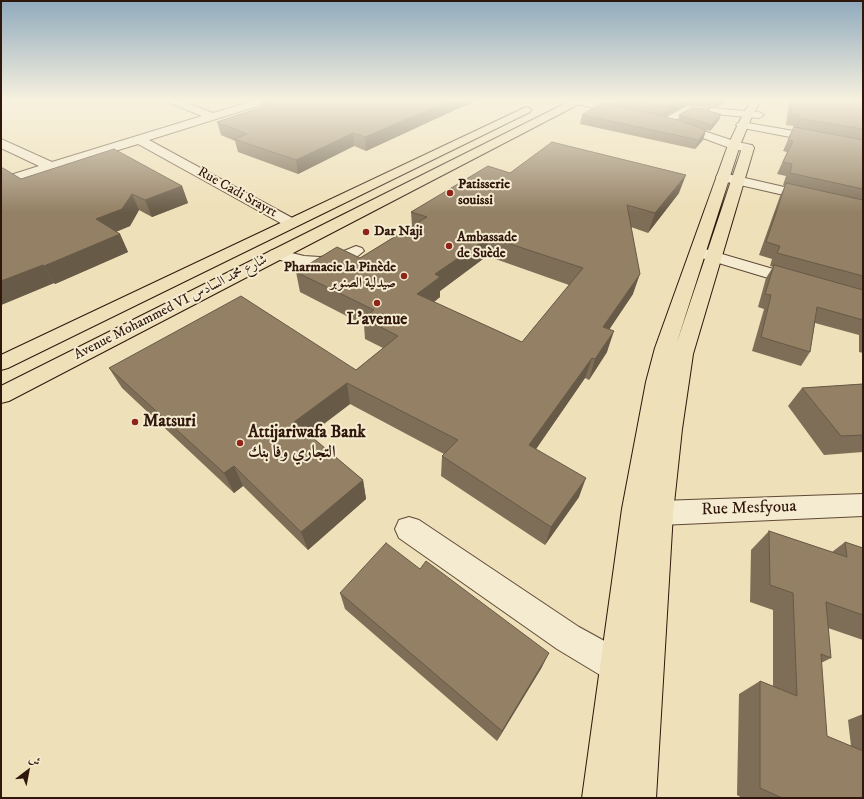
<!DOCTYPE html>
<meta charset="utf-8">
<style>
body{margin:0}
#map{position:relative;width:864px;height:799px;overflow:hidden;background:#eee0b8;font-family:"IM FELL DW Pica",Amiri,serif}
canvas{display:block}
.frame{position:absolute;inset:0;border:2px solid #30170b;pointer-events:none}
.north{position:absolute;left:8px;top:751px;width:40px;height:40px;-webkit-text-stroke:3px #f4ebd1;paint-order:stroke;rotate:32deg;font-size:11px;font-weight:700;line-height:16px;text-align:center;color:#30170b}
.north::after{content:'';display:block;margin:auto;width:14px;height:18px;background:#30170b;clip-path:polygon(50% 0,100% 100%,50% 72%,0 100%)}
</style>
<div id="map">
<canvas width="864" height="799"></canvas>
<div class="frame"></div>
<div class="north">ش</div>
</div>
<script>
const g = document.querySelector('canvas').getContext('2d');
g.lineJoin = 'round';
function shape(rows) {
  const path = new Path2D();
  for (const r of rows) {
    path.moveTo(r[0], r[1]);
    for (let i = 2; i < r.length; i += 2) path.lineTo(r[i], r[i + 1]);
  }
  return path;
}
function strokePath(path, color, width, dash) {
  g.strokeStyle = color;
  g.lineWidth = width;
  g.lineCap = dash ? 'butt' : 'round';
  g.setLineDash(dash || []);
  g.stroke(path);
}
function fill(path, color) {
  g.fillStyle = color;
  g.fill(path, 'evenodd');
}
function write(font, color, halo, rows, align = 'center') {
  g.font = font + ' "IM FELL DW Pica",Amiri,serif';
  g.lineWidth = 4;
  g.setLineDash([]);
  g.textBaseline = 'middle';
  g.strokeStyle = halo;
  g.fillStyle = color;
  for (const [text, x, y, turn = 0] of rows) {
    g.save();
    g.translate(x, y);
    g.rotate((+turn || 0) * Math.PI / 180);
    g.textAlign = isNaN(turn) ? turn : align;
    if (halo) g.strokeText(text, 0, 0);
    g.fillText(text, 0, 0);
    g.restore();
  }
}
const minor = shape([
 [169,101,182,101,213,113,253,101,268,101,267,103,149,140,296,220,299,223,296,226,291,228,286,226,138,144,1,186,1,178,39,166,1,148,1,139,52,162,202,116,170,103,169,101],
 [572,101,588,101,630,111,631,113,626,116,573,103,572,101],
 [687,106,759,112,764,115,759,118,689,112,669,124,665,125,659,122,661,120,687,106],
 [677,122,737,142,752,145,754,148,752,151,748,152,730,148,673,127,671,125,673,123,677,122],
 [742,122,863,143,863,151,738,127,736,125,738,123,742,122],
 [723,173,863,205,863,213,718,180,716,177,718,174,723,173],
 [356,246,362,248,364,251,354,259,336,265,320,267,298,265,270,257,268,254,270,251,276,249,304,256,320,257,334,255,356,246],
 [698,247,804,278,807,282,804,286,798,287,692,255,690,252,692,249,698,247],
 [863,494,863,516,660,525,633,518,629,510,633,502,642,498,660,501,863,494],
 [409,517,419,520,579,627,639,660,643,672,639,684,627,688,615,684,557,649,399,538,395,529,399,520,409,517]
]);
const major = shape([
 [570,101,582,101,581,103,9,401,1,403,1,386,570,101],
 [751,101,761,101,753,114,740,145,677,342,742,148,744,145,752,145,754,148,693,354,682,429,673,513,656,798,582,798,622,509,646,382,655,348,728,145,743,114,751,101],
 [526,107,530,108,531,110,530,112,8,368,1,370,1,355,526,107]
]);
strokePath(minor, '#604936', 2);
strokePath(major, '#30170b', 2);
fill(minor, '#f4ebd1');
fill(major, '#eee0b8');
fill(shape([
 [260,101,477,101,457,109,366,151,354,146,298,174,238,152,235,141,221,135,217,122,263,107,261,106],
 [612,101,726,101,718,107,687,105,664,117,678,120,679,115,710,109,709,111,721,114,719,120,710,131,700,128,706,130,703,140,695,149,580,124,582,115,611,105],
 [789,101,863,101,863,353,859,352,859,335,815,323,810,352,801,366,752,351,764,309,758,307,766,278,773,267,770,266,772,259,759,255,780,196,785,186,783,185,786,176,777,174,787,152,783,151,794,126,786,125],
 [1,168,21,179,182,186,188,203,152,217,139,210,130,226,116,232,120,234,128,252,55,284,54,283,1,305],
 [510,173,679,193,648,233,631,227,633,294,609,329,607,352,589,380,585,378,536,449,579,497,545,545,441,476,442,456,444,454,350,404,309,435,363,480,366,499,308,550,243,486,234,493,122,388,109,368,356,370,383,348,365,339,364,325,300,292,296,272,360,258,412,226,411,212],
 [487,256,569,285,522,342,434,302,440,297,440,291],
 [863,384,863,452,824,455,788,406,802,388],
 [769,531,832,552,845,542,863,548,863,640,828,628,831,658,821,663,827,736,851,746,848,720,863,714,863,798,742,798,737,795,739,694,760,681,773,686,773,610,750,602,751,550],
 [420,569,542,667,497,741,345,609,340,593]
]), '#7e6e57');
fill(shape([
 [449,101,477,101,457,109,366,151,365,137],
 [679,101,688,101,687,105,663,117,666,107],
 [720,101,726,101,718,107],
 [721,114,719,120,710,131,712,125],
 [706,130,703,140,695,149,699,140],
 [353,133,354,146,298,174,296,160],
 [686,175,679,193,648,233,655,213],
 [182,186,188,203,152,217,145,200],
 [132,194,139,210,130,226,105,236,96,219],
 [120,234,128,252,55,284,44,266],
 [489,237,487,256,440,291,440,297,417,315,417,294,435,274],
 [43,265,54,283,1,305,1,281],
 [640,274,633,294,597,348,603,327],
 [614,331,607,352,589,380,595,359],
 [592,358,585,378,525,465,529,445],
 [347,383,350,404,300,442,294,422],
 [234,466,243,486,234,493,224,473],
 [586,478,579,497,545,545,551,527],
 [363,480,366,499,308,550,301,532],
 [549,653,542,667,497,741,502,731]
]), '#675a47');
const building = shape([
 [262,101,449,101,365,137,353,133,296,160,234,139,247,134,217,122,271,104,262,101],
 [636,101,679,101,666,107,636,101],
 [793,101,863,101,863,129,798,118,799,115,791,114,793,101],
 [603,102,678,120,706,130,699,140,582,115,603,102],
 [691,108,710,109,708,111,721,114,712,125,679,115,691,108],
 [794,127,863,140,863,189,790,173,792,164,783,162,793,141,788,140,794,127],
 [552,142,686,175,655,213,627,205,640,274,603,327,614,331,595,359,592,358,529,445,586,478,551,527,442,456,458,440,347,383,294,422,363,480,301,532,234,466,224,473,109,368,241,296,356,370,398,336,363,318,374,310,296,272,337,247,360,258,427,217,411,212,488,166,510,173,552,142],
 [489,237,583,268,522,342,417,294,440,277,435,274,489,237],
 [114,149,182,186,145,200,132,194,122,209,96,219,120,234,44,266,43,265,1,281,1,168,3,168,21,179,114,149],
 [786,183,863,200,863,276,777,253,780,246,766,242,786,183],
 [774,265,863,290,863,320,817,307,810,352,761,337,771,295,765,294,774,265],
 [863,384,863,435,841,436,802,388,863,384],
 [769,531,847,557,845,542,863,548,863,615,826,602,831,658,821,654,827,736,863,751,863,798,782,798,760,788,760,681,797,696,793,593,770,585,769,531],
 [386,543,420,569,426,561,549,653,502,731,340,593,386,543]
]);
fill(building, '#938065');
strokePath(building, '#675a47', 1);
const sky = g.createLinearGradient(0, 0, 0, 213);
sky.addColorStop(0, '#90aabd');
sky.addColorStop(0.47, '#f7f1df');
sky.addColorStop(1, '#f7f1df00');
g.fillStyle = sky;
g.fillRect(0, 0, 864, 213);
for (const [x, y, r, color] of [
 [450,193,4,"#8f2418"],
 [366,232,4,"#8f2418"],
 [449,246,4,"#8f2418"],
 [404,276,4,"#8f2418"],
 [377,303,4,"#8f2418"],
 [135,422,4,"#8f2418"],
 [240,443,4,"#8f2418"]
]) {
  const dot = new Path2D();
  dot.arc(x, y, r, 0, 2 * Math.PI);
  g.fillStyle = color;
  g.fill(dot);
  strokePath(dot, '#f4ebd1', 1.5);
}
write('bold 14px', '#30170b', '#f4ebd1', [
 ["Patisserie",458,185],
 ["souissi",458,201],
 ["Dar Naji",374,232],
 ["Ambassade",457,238],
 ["de Suède",457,254],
 ["Pharmacie la Pinède",396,268,"right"],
 ["صيدلية الصنوبر",396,284,"right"]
], 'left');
write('14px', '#30170b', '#f4ebd1', [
 ["Rue Cadi Srayrt",237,193,29],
 ["Avenue Mohammed VI شارع محمد السادس",171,308,-27]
]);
write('bold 17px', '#30170b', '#f4ebd1', [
 ["L'avenue",377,320,"center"],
 ["Matsuri",143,422],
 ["Attijariwafa Bank",248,433],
 ["التجاري وفا بنك",248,453]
], 'left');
write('17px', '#30170b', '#f4ebd1', [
 ["Rue Mesfyoua",749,509,-2]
]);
</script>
